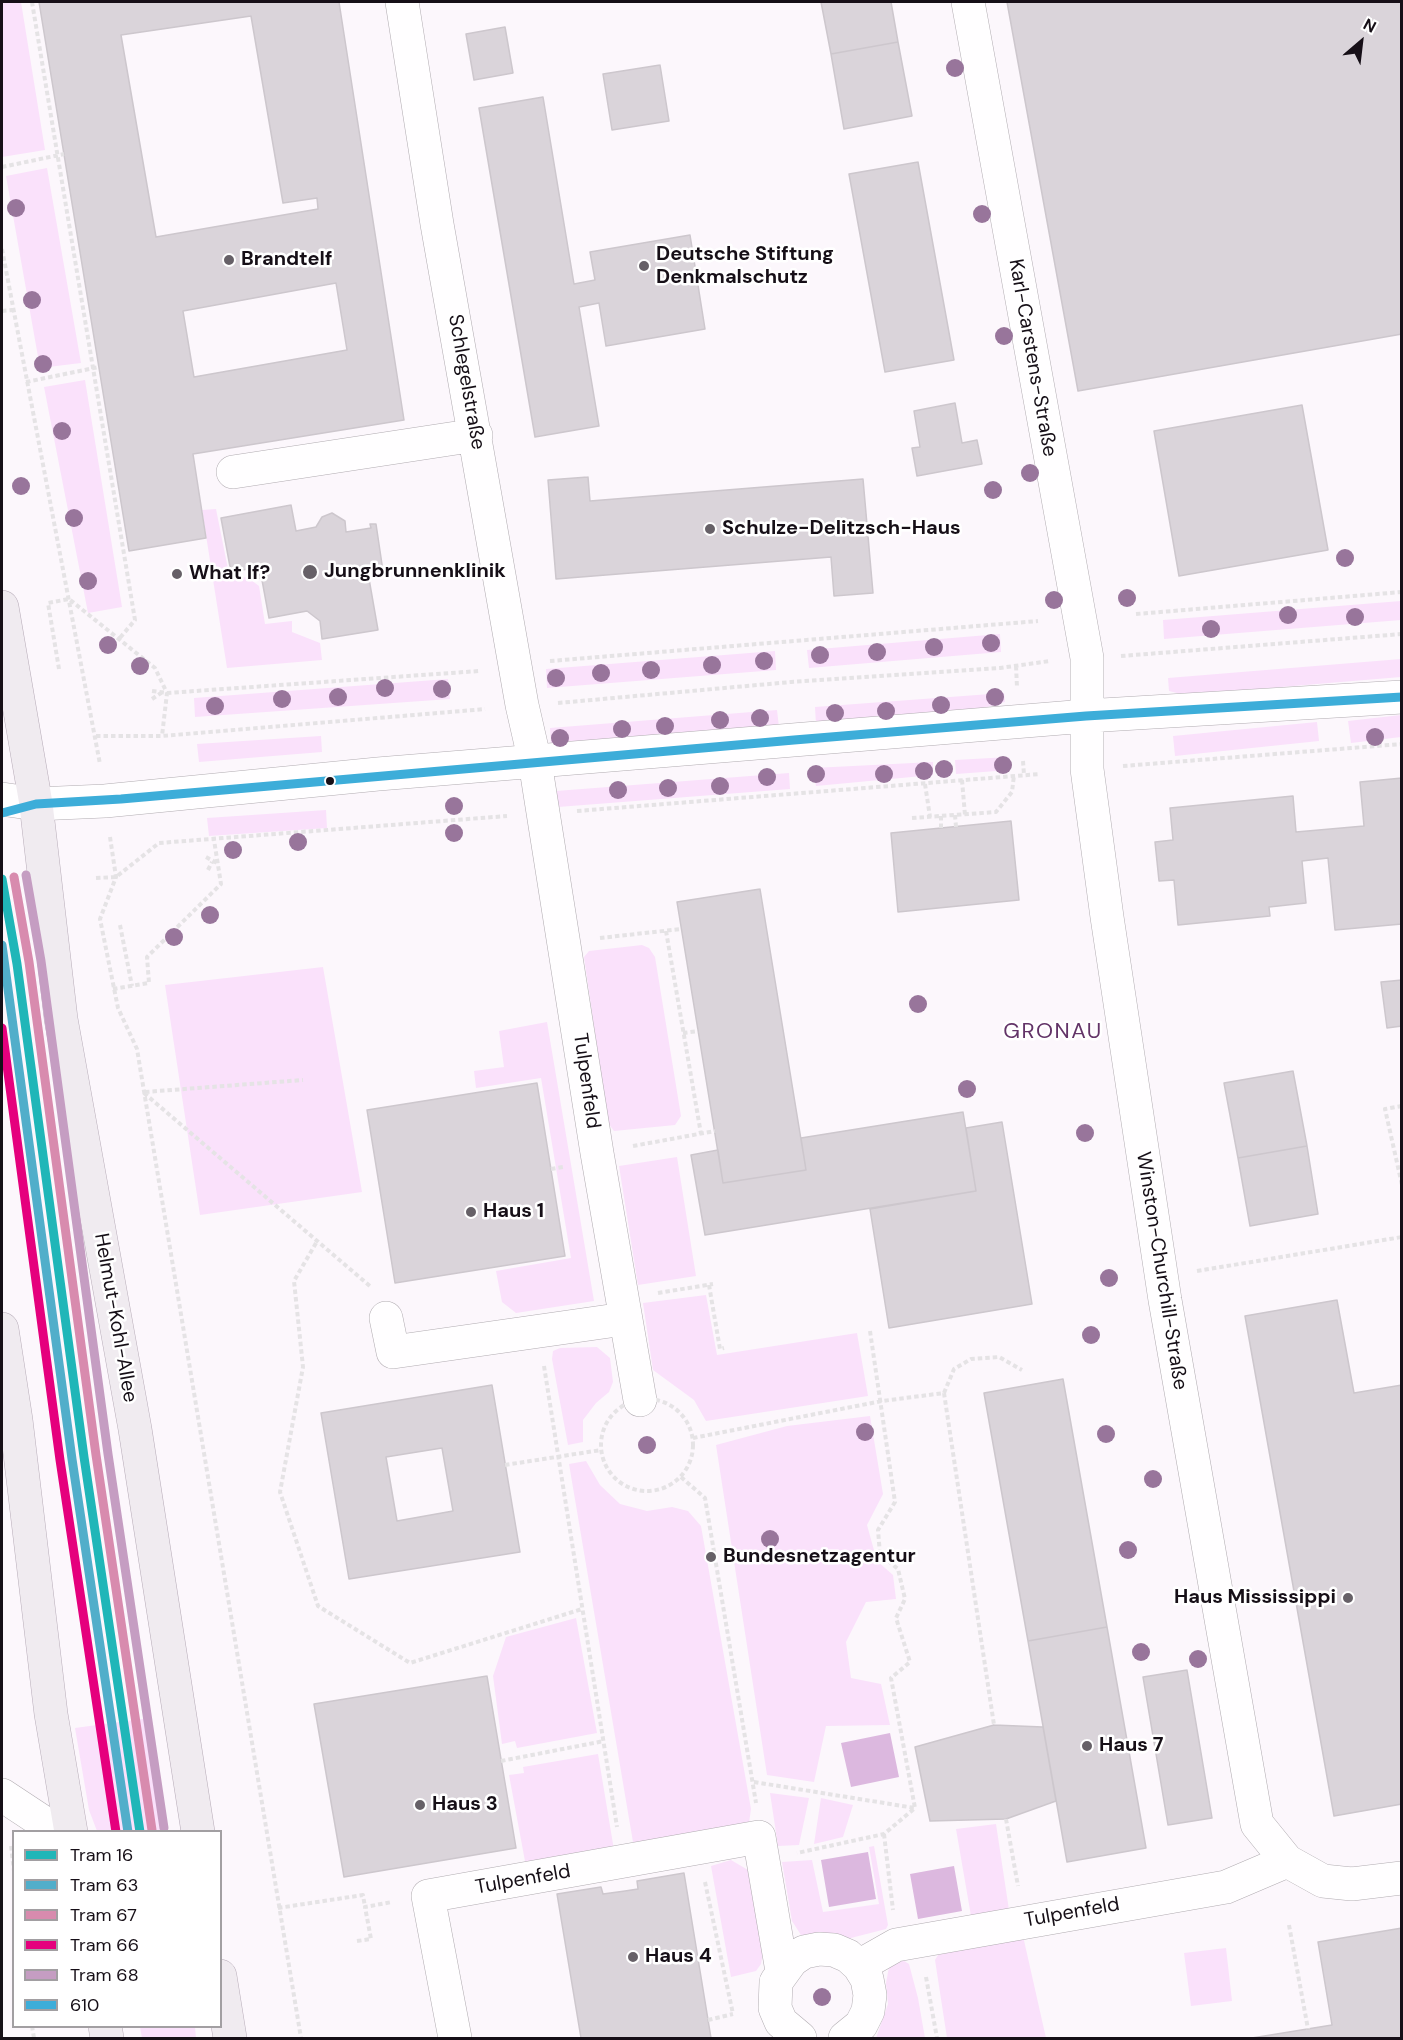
<!DOCTYPE html>
<meta charset="utf-8">
<style>
body{margin:0}
#map{position:relative;width:1403px;height:2040px;overflow:hidden;background:#fcf7fc;font-family:"DM Sans",sans-serif}
canvas{display:block}
.frame{position:absolute;inset:0;border:3px solid #160f17;pointer-events:none}
.legend{position:absolute;left:12px;top:1830px;width:210px;height:198px;box-sizing:border-box;background:#fff;border:2px solid #a29fa2;margin:0;padding:8px 10px;list-style:none;font-size:18px;color:#160f17}
.legend li{display:flex;align-items:center;gap:12px;height:30px}
.legend b{width:30px;border:2px solid #a29fa2}
.north{position:absolute;left:1331px;top:12px;width:60px;height:60px;-webkit-text-stroke:4px #fff;paint-order:stroke;rotate:28deg;font-size:16px;font-weight:700;line-height:24px;text-align:center;color:#160f17}
.north::after{content:'';display:block;margin:auto;width:21px;height:27px;background:#160f17;clip-path:polygon(50% 0,100% 100%,50% 72%,0 100%)}
</style>
<div id="map">
<canvas width="1403" height="2040"></canvas>
<div class="frame"></div>
<ul class="legend">
<li><b style="height:8px;background:#20b6b8"></b>Tram 16</li>
<li><b style="height:8px;background:#51aeca"></b>Tram 63</li>
<li><b style="height:8px;background:#d88bae"></b>Tram 67</li>
<li><b style="height:8px;background:#e5007d"></b>Tram 66</li>
<li><b style="height:8px;background:#c59dc2"></b>Tram 68</li>
<li><b style="height:8px;background:#3dadd9"></b>610</li>
</ul>
<div class="north">N</div>
</div>
<script>
const g = document.querySelector('canvas').getContext('2d');
g.lineJoin = 'round';
function fill(path, color) {
  g.fillStyle = color;
  g.fill(path, 'evenodd');
}
function shape(rows) {
  const path = new Path2D();
  for (const r of rows) {
    if (r.length === 3) {
      path.moveTo(r[0] + r[2], r[1]);
      path.arc(r[0], r[1], r[2], 0, 2 * Math.PI);
      continue;
    }
    path.moveTo(r[0], r[1]);
    for (let i = 2; i < r.length; i += 2) path.lineTo(r[i], r[i + 1]);
  }
  return path;
}
function strokePath(path, color, width, dash) {
  g.strokeStyle = color;
  g.lineWidth = width;
  g.lineCap = dash ? 'butt' : 'round';
  g.setLineDash(dash || []);
  g.stroke(path);
}
function write(font, color, halo, rows, align = 'center') {
  g.font = font + ' "DM Sans",sans-serif';
  g.lineWidth = 5;
  g.setLineDash([]);
  g.textBaseline = 'middle';
  g.strokeStyle = halo;
  g.fillStyle = color;
  for (const [text, x, y, turn = 0] of rows) {
    g.save();
    g.translate(x, y);
    g.rotate((+turn || 0) * Math.PI / 180);
    g.textAlign = isNaN(turn) ? turn : align;
    if (halo) g.strokeText(text, 0, 0);
    g.fillText(text, 0, 0);
    g.restore();
  }
}
fill(shape([
 [2,2,21,2,45,150,2,157],
 [47,168,81,363,40,368,6,176],
 [85,380,122,607,88,613,44,387],
 [216,509,230,579,247,577,259,586,265,624,292,621,292,632,320,643,322,660,227,668,202,510],
 [1401,601,1401,620,1164,639,1163,620],
 [1000,634,1001,652,809,668,807,650],
 [775,651,776,670,547,688,546,669],
 [1401,659,1401,677,1185,695,1169,691,1168,678],
 [448,679,450,699,195,717,194,698],
 [1004,693,1005,702,969,712,816,725,815,707],
 [777,710,779,727,551,746,550,728],
 [1401,715,1401,737,1351,743,1348,721],
 [1317,722,1319,741,1175,756,1173,736],
 [321,736,322,752,199,762,197,744],
 [1009,757,1010,770,956,774,955,760],
 [933,762,933,775,816,786,813,768],
 [789,773,790,789,558,807,556,791],
 [326,810,327,828,209,836,207,818],
 [642,945,649,948,655,957,681,1116,675,1125,614,1131,608,1123,584,957,589,951],
 [323,967,362,1192,200,1215,165,985],
 [547,1022,594,1301,516,1313,502,1302,496,1271,571,1258,541,1078,476,1088,474,1071,504,1067,499,1031],
 [677,1157,696,1276,638,1285,619,1166],
 [706,1295,717,1355,857,1333,868,1396,706,1421,694,1400,653,1370,643,1303],
 [597,1347,610,1358,613,1382,609,1392,596,1403,583,1420,583,1442,568,1445,552,1359,553,1351,560,1348],
 [870,1416,883,1494,867,1525,877,1561,893,1575,896,1599,866,1602,846,1642,851,1678,881,1684,890,1725,826,1726,814,1782,767,1775,716,1445,787,1426],
 [586,1461,600,1485,620,1504,647,1511,672,1507,688,1511,701,1526,751,1809,749,1823,634,1848,569,1464],
 [576,1618,597,1733,517,1748,515,1741,502,1744,493,1676,506,1637],
 [149,1718,166,1831,97,1831,89,1810,75,1728],
 [598,1754,615,1856,527,1872,509,1775,524,1773,523,1767],
 [770,1793,809,1798,799,1845,778,1846],
 [821,1798,853,1805,843,1837,814,1844],
 [996,1824,1009,1910,971,1916,956,1829],
 [874,1846,888,1925,886,1929,847,1939,801,1935,792,1921,782,1862,812,1860,823,1912,879,1904,869,1847],
 [731,1860,748,1870,763,1953,761,1964,756,1971,731,1977,711,1866],
 [1023,1936,1046,2038,947,2038,935,1960,938,1955],
 [1226,1948,1232,2001,1191,2006,1184,1953],
 [901,1959,909,1964,918,1998,925,2038,876,2038,888,2004,886,1983,889,1967],
 [140,2027,195,2027,196,2038,142,2038]
]), '#fae1fb');
fill(shape([
 [890,1733,899,1777,851,1787,841,1743],
 [868,1852,876,1899,829,1907,821,1860],
 [954,1866,962,1911,918,1919,910,1874]
]), '#dcb8df');
const building = shape([
 [39,2,339,2,404,420,193,454,206,538,129,551,39,2],
 [251,16,283,203,317,198,318,209,156,237,121,35,251,16],
 [336,283,347,350,194,377,183,311,336,283],
 [821,2,891,2,898,42,831,54,821,2],
 [1007,2,1402,2,1402,334,1078,391,1007,2],
 [505,27,513,73,474,80,466,34,505,27],
 [898,42,912,116,844,129,831,54,898,42],
 [660,65,669,121,612,130,603,74,660,65],
 [543,97,574,284,595,280,590,252,690,235,705,329,606,346,599,303,579,307,599,426,535,437,479,108,543,97],
 [918,162,954,360,885,372,849,174,918,162],
 [955,403,962,443,977,440,982,464,917,476,912,448,920,447,914,411,955,403],
 [1302,405,1328,550,1179,576,1154,431,1302,405],
 [588,477,590,501,863,479,873,593,834,596,831,557,556,579,548,480,588,477],
 [291,505,296,531,316,527,322,517,332,513,345,521,346,532,371,528,370,524,376,524,383,571,378,571,377,566,368,568,368,573,378,630,322,639,320,621,307,611,269,618,262,580,248,569,231,572,221,518,291,505],
 [1402,778,1402,924,1335,930,1328,858,1302,861,1306,903,1269,907,1270,916,1178,925,1174,880,1159,881,1155,842,1173,840,1170,808,1293,796,1296,832,1364,826,1360,782,1402,778],
 [1011,821,1019,900,898,912,891,833,1011,821],
 [760,889,806,1170,723,1183,677,902,760,889],
 [1402,980,1402,1026,1387,1028,1381,982,1402,980],
 [1293,1071,1307,1146,1238,1158,1224,1083,1293,1071],
 [537,1083,565,1256,395,1283,367,1110,537,1083],
 [963,1112,976,1191,705,1235,691,1155,718,1150,723,1183,806,1170,801,1138,963,1112],
 [1002,1122,1032,1304,889,1328,870,1209,976,1191,966,1128,1002,1122],
 [1307,1146,1318,1214,1250,1226,1238,1158,1307,1146],
 [1337,1300,1354,1393,1402,1385,1402,1804,1334,1816,1245,1316,1337,1300],
 [1063,1379,1107,1627,1028,1641,984,1393,1063,1379],
 [492,1385,520,1552,349,1579,321,1413,492,1385],
 [442,1448,453,1511,397,1521,386,1457,442,1448],
 [1107,1627,1146,1848,1067,1862,1028,1641,1107,1627],
 [1187,1670,1212,1818,1168,1825,1143,1677,1187,1670],
 [487,1676,516,1848,344,1877,314,1704,487,1676],
 [994,1725,1043,1727,1056,1801,1006,1819,930,1821,915,1747,994,1725],
 [684,1873,711,2038,581,2038,557,1894,601,1887,603,1894,625,1891,638,1889,637,1881,684,1873],
 [1402,1928,1402,2038,1252,2038,1332,2025,1318,1942,1402,1928]
]);
fill(building, '#dad4da');
strokePath(building, '#cdc7cd', 1.5);
const minor = shape([
 [402,2,437,224,522,705,535,762,597,1153,640,1400],
 [968,2,1087,658,1087,769,1107,917,1165,1300,1257,1824,1287,1861,1323,1881,1352,1884,1402,1878],
 [233,472,476,435],
 [2,799,36,804,105,801,378,774,1086,716,1402,697],
 [386,1318,393,1352,624,1319],
 [2,1795,58,1832],
 [859,1966,896,1945,1226,1887,1287,1861],
 [455,2038,428,1896,759,1837,782,1971],
 [800,2038,781,2022,775,2008,776,1982,792,1960,804,1952,819,1949,834,1950,848,1956,859,1966,867,1979,870,1995,868,2011,861,2025,845,2038]
]);
const major = shape([
 [2,607,36,804,61,1019,135,1429,198,1832],
 [2,1329,16,1420,51,1714,71,1832],
 [220,1976,230,2038],
 [105,2026,107,2038]
]);
strokePath(minor, '#b1acb1', 34);
strokePath(major, '#b7acb8', 34);
strokePath(shape([
 [32,2,135,620,119,639],
 [2,167,64,154],
 [2,249,100,764],
 [2,311,12,310],
 [26,382,99,367],
 [1136,614,1402,592],
 [1121,656,1402,634],
 [550,661,1038,621],
 [1016,666,1017,687],
 [59,669,48,603,69,599,155,668,167,693,162,736],
 [152,691,167,693,479,671],
 [152,699,161,693],
 [558,703,791,682,1000,668,1050,661],
 [96,736,162,736,485,709],
 [1023,761,1024,775],
 [1123,766,1402,744],
 [962,780,965,815],
 [925,784,930,817],
 [577,811,1040,774],
 [955,815,956,827],
 [941,816,941,828],
 [912,818,996,812,1012,792,1014,775],
 [110,837,116,877,100,919,118,1008,137,1049,301,2038],
 [206,857,217,863],
 [208,870,212,862],
 [96,878,116,877,159,843,507,816],
 [120,925,132,986],
 [666,931,701,1134],
 [600,938,681,929],
 [113,989,149,983,147,957,221,884,214,840],
 [683,1033,698,1031],
 [145,1092,303,1080],
 [144,1093,371,1287],
 [1402,1106,1385,1109,1402,1185],
 [633,1146,715,1131],
 [551,1169,563,1167],
 [316,1243,294,1281,303,1367,280,1492,318,1606,410,1663,582,1609],
 [1197,1271,1402,1237],
 [709,1285,720,1349,724,1348],
 [658,1293,713,1284],
 [870,1331,895,1502,878,1530,880,1554,898,1569,905,1599,896,1618,910,1662,891,1678,915,1808],
 [544,1366,617,1827],
 [944,1393,954,1369,971,1359,999,1357,1022,1370],
 [647,1445,46],
 [693,1438,882,1401,944,1393,994,1725],
 [505,1465,601,1450],
 [681,1477,705,1498,756,1803],
 [501,1761,604,1741],
 [754,1782,915,1808,884,1834,797,1853],
 [1006,1819,1018,1886],
 [884,1834,893,1910],
 [11,1846,14,1871],
 [705,1882,733,2014],
 [278,1908,363,1895,365,1907],
 [1289,1925,1308,2029],
 [357,1941,371,1939,365,1907,392,1902],
 [926,1977,937,2038],
 [708,2020,733,2014],
 [32,2026,34,2038]
]), '#e5e3e5', 4, [4.5, 3]);
strokePath(minor, '#fffeff', 33);
strokePath(major, '#f0ebf0', 33);
strokePath(shape([
 [2,813,36,804,121,799,794,740,1086,716,1402,697]
]), '#3dadd9', 9);
strokePath(shape([
 [2,879,17,964,84,1457,140,1832]
]), '#20b6b8', 9);
strokePath(shape([
 [2,945,72,1459,128,1832]
]), '#51aeca', 9);
strokePath(shape([
 [14,877,29,962,96,1455,152,1830]
]), '#d88bae', 9);
strokePath(shape([
 [2,1028,60,1460,116,1832]
]), '#e5007d', 9);
strokePath(shape([
 [26,875,41,961,108,1454,164,1828]
]), '#c59dc2', 9);
g.fillStyle = '#98759b';
for (const [x, y] of [
 [955,68],
 [16,208],
 [982,214],
 [32,300],
 [1004,336],
 [43,364],
 [62,431],
 [1030,473],
 [21,486],
 [993,490],
 [74,518],
 [1345,558],
 [88,581],
 [1127,598],
 [1054,600],
 [1288,615],
 [1355,617],
 [1211,629],
 [991,643],
 [108,645],
 [934,647],
 [877,652],
 [820,655],
 [764,661],
 [712,665],
 [140,666],
 [651,670],
 [601,673],
 [556,678],
 [385,688],
 [442,689],
 [338,697],
 [995,697],
 [282,699],
 [941,705],
 [215,706],
 [886,711],
 [835,713],
 [760,718],
 [720,720],
 [665,726],
 [622,729],
 [1375,737],
 [560,738],
 [1003,765],
 [944,769],
 [924,771],
 [816,774],
 [884,774],
 [767,777],
 [720,786],
 [668,788],
 [618,790],
 [454,806],
 [454,833],
 [298,842],
 [233,850],
 [210,915],
 [174,937],
 [918,1004],
 [967,1089],
 [1085,1133],
 [1109,1278],
 [1091,1335],
 [865,1432],
 [1106,1434],
 [647,1445],
 [1153,1479],
 [770,1539],
 [1128,1550],
 [1141,1652],
 [1198,1659],
 [822,1997]
]) {
  g.beginPath();
  g.arc(x, y, 9, 0, 2 * Math.PI);
  g.fill();
}
for (const [x, y, r, color] of [
 [229,260,6,"#666067"],
 [644,266,6,"#666067"],
 [710,529,6,"#666067"],
 [310,572,8,"#666067"],
 [177,574,6,"#666067"],
 [330,781,5,"#160f17"],
 [471,1212,6,"#666067"],
 [711,1557,6,"#666067"],
 [1348,1598,6,"#666067"],
 [1087,1746,6,"#666067"],
 [420,1805,6,"#666067"],
 [633,1957,6,"#666067"]
]) {
  const dot = new Path2D();
  dot.arc(x, y, r, 0, 2 * Math.PI);
  g.fillStyle = color;
  g.fill(dot);
  strokePath(dot, '#fff', 2);
}
write('bold 20px', '#160f17', '#fff', [
 ["Deutsche Stiftung",656,255],
 ["Denkmalschutz",656,278],
 ["Brandtelf",241,260],
 ["Schulze-Delitzsch-Haus",722,529],
 ["Jungbrunnenklinik",324,572],
 ["What If?",189,574],
 ["Haus 1",483,1212],
 ["Bundesnetzagentur",723,1557],
 ["Haus Mississippi",1336,1598,"right"],
 ["Haus 7",1099,1746],
 ["Haus 3",432,1805],
 ["Haus 4",645,1957]
], 'left');
write('20px', '#160f17', '#fff', [
 ["Karl-Carstens-Straße",1032,358,80],
 ["Schlegelstraße",466,382,80],
 ["Tulpenfeld",586,1081,82],
 ["Winston-Churchill-Straße",1161,1271,81],
 ["Helmut-Kohl-Allee",115,1318,80],
 ["Tulpenfeld",523,1880,-10],
 ["Tulpenfeld",1072,1913,-10]
]);
g.letterSpacing = '1.5px';
write('22px', '#633468', '#fff', [
 ["GRONAU",1053,1032]
]);
g.letterSpacing = '0px';
</script>
